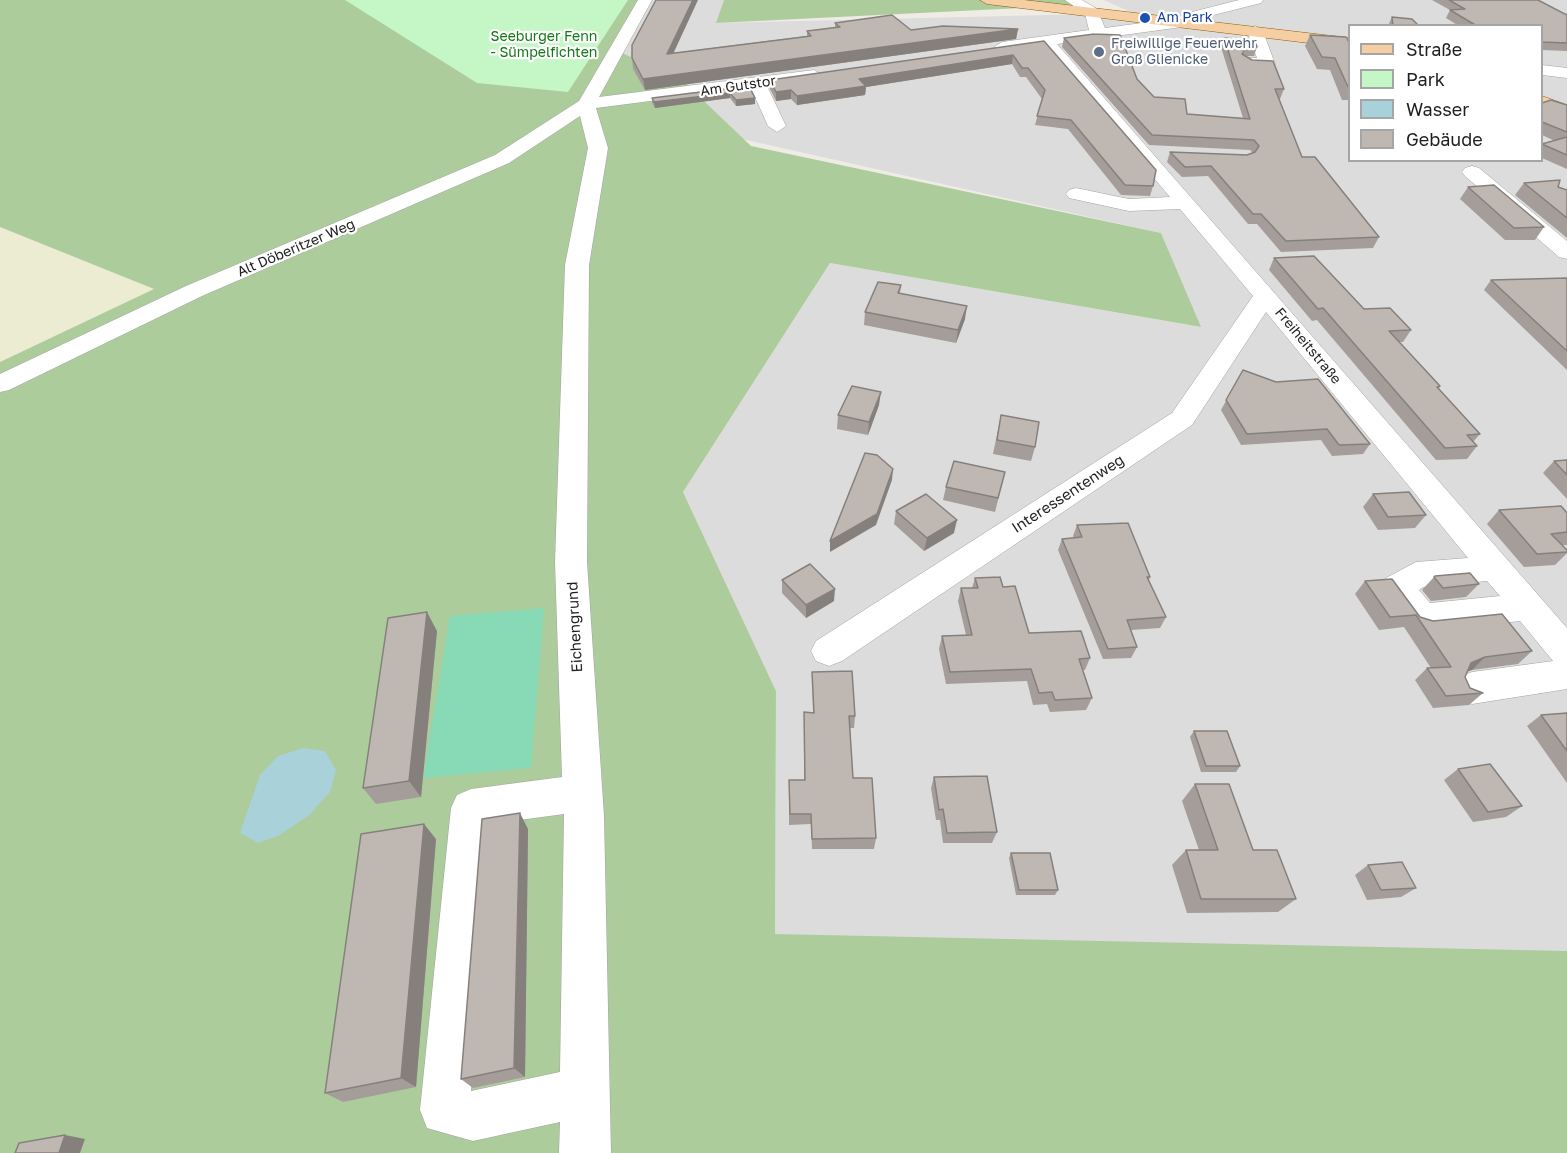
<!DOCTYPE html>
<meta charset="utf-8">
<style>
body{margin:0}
#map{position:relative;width:1567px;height:1153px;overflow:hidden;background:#efebe5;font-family:"Golos Text",sans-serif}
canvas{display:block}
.legend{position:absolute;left:1348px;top:24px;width:195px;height:138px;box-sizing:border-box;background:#fff;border:2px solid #a5a5a5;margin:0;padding:8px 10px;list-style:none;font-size:18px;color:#1f1f1f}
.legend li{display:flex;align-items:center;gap:12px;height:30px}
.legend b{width:30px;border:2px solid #a5a5a5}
</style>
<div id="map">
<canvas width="1567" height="1153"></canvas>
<ul class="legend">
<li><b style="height:8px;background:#f6cea3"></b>Straße</li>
<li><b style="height:16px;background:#c5f6c6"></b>Park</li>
<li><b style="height:16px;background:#a8d1da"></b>Wasser</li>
<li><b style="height:16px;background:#bfb7b2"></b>Gebäude</li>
</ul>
</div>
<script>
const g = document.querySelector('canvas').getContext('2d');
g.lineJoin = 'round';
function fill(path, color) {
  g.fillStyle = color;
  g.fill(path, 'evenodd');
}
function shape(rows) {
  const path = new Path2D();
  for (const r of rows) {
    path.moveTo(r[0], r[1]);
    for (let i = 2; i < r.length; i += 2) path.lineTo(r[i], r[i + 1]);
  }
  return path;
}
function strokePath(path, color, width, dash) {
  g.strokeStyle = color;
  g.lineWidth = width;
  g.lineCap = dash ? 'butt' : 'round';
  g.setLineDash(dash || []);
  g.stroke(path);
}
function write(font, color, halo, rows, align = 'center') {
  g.font = font + ' "Golos Text",sans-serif';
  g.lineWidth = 4.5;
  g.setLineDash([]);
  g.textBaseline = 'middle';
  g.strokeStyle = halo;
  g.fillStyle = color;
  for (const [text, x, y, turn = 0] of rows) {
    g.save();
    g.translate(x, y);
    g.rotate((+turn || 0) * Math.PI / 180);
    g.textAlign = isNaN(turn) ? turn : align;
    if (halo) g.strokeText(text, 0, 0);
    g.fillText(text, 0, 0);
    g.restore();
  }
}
fill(shape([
 [645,0,724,0,717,23,1133,13,1104,0,1567,0,1567,971,775,934,776,691,683,492,830,263,1200,327,1161,233,586,104],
 [1350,26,1542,26,1542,160,1350,160]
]), '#dddcdc');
fill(shape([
 [0,227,154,289,0,362]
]), '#ececd2');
fill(shape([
 [0,0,644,0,614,49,685,83,751,146,1161,233,1201,327,830,263,683,492,776,691,775,934,1567,951,1567,1153,0,1153,0,362,154,289,0,227],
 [724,0,1072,0,1082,5,716,23]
]), '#adcc9c');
fill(shape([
 [345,0,628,0,568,92,477,83]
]), '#c5f6c6');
fill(shape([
 [544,608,531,768,423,778,450,616]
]), '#88d9b6');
fill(shape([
 [303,748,325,751,336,770,330,792,308,816,278,836,258,843,240,833,260,775,278,756]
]), '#a8d1da');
const minor = shape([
 [638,0,652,0,599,97,814,70,822,75,814,80,767,86,786,126,777,132,768,126,751,88,596,108,608,148,589,265,587,562,604,816,611,1153,559,1153,560,1122,473,1141,427,1128,420,1110,451,808,457,795,471,789,562,777,555,562,565,265,588,148,580,116,509,163,202,296,9,390,0,392,0,374,186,286,495,155,579,101,638,0],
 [564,814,560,1072,471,1091,490,824,564,814],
 [1065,0,1082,0,1097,9,1105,28,1178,18,1184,14,1239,0,1263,0,1261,3,1194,20,1182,27,1057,44,1567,628,1567,689,1472,704,1459,699,1454,688,1459,677,1472,672,1553,661,1520,621,1422,632,1410,628,1381,587,1386,578,1416,562,1468,558,1266,312,1192,425,842,661,829,666,816,661,811,651,816,641,1172,413,1253,296,1180,209,1129,211,1069,198,1066,194,1069,190,1076,188,1129,199,1170,197,1042,46,1002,52,994,47,1002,42,1089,30,1085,14,1065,0],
 [1487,581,1500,596,1430,603,1419,590,1423,587,1487,581],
 [1255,26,1263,31,1275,64,1273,68,1249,67,1241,62,1243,58,1257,58,1247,31,1255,26],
 [1542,65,1567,68,1567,78,1542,75,1542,65],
 [1472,166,1479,168,1567,241,1567,259,1559,257,1465,176,1462,172,1465,168,1472,166]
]);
const major = shape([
 [980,0,1024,0,1350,38,1350,48,987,4,980,0],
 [1542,96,1567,105,1567,116,1542,107,1542,96]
]);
strokePath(minor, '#a3a3a3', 1);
strokePath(major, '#905d09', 1);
fill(minor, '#fff');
fill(major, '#f6cea3');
fill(shape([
 [1432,0,1538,0,1567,15,1567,51,1542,50,1542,26,1459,26,1446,18,1450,10],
 [1392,17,1419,26,1388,26],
 [835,23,911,30,1018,29,1016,39,645,90,633,69,632,58,807,36,807,31,835,27],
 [1310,35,1350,44,1350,100,1342,100,1330,70,1317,69,1305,46],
 [1064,38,1137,79,1154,97,1187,114,1243,118,1221,47,1224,38,1257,47,1254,56,1245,56,1284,89,1280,99,1279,99,1302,157,1379,237,1373,248,1281,252,1257,224,1248,224,1208,176,1182,177,1167,162,1170,152,1247,155,1253,153,1250,150,1149,145,1062,47],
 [1044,41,1153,186,1150,196,1121,195,1068,129,1035,125,1042,99,1026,77,1020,77,1012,64,866,87,865,95,797,105,791,99,776,101,770,89,770,80],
 [749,86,755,104,736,106,730,98,655,108,652,103,652,98],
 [1542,103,1567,105,1567,169,1542,158,1542,144,1555,141,1542,135],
 [1524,183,1558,187,1567,190,1567,238,1515,195],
 [1468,187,1544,227,1535,240,1505,240,1460,199],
 [1274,258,1364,309,1411,330,1403,342,1399,342,1440,386,1439,389,1480,434,1473,442,1477,446,1467,459,1436,460,1317,320,1312,321,1269,270],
 [1567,278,1567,370,1484,290,1491,280],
 [901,285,900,293,965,319,956,343,864,325,865,312],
 [1243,370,1370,444,1363,454,1332,456,1321,440,1241,445,1221,410],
 [879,405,868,435,837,429,838,415],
 [1001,415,1035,447,1031,461,993,454],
 [1567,460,1567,499,1543,473,1554,461],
 [1005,472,995,512,943,500,946,487],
 [1373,494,1426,515,1415,528,1378,530,1363,507],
 [1499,510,1567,532,1567,545,1562,545,1567,550,1567,553,1555,565,1524,567,1487,524],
 [896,511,954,533,924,551,894,524],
 [1077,525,1150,577,1149,580,1166,617,1160,628,1131,630,1137,647,1131,658,1103,659,1058,550,1062,539,1074,538,1073,536],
 [1434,577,1479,584,1466,597,1431,601,1422,590],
 [975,578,1003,587,1029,633,1090,658,1085,670,1083,670,1092,698,1086,710,1050,712,1047,704,1033,705,1027,681,946,684,939,649,942,636,966,635,958,601,961,588,972,588],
 [782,580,834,601,806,618,782,593],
 [1365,581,1420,617,1532,651,1518,664,1472,670,1468,671,1465,677,1470,688,1483,693,1469,705,1433,708,1415,680,1427,668,1431,668,1404,627,1379,630,1355,594],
 [437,631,421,797,376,804,363,788],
 [812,672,855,716,854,728,850,728,853,778,876,838,874,849,812,849,811,824,789,825,789,780,804,780,804,712,813,713],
 [1567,713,1567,783,1527,726,1541,715],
 [1194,731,1240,766,1236,772,1201,772,1190,737],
 [1458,769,1522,806,1506,817,1473,822,1444,780],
 [934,777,997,832,992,843,943,843,940,820,936,820,931,788],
 [1195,784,1296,899,1278,912,1187,913,1172,865,1186,850,1199,850,1182,801],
 [528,829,525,1077,473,1088,461,1079],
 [436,839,416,1087,343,1102,325,1093],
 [1011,853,1058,890,1055,895,1016,895,1009,858],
 [1368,865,1416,888,1401,897,1367,900,1355,875]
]), '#a49d99');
fill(shape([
 [693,0,698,0,668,65,667,54],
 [1018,29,1016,39,645,90,643,79],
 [1013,55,1012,64,866,87,865,95,797,105,797,96,859,79],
 [791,90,791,99,776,101,776,92],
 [730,93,730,98,655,108,654,102],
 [755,98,755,104,736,106,736,100],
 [967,306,965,319,956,343,958,330],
 [881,392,879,405,868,435,869,422],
 [893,469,892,480,876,525,830,552,830,541],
 [957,520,954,533,924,551,927,538],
 [835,589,834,601,806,618,806,605],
 [427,612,437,631,421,797,409,781],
 [1485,657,1472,670,1458,675,1471,663],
 [520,813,528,829,525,1077,514,1068],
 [424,824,436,839,416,1087,401,1078],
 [65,1135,85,1139,80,1153,59,1153]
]), '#86807d');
const building = shape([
 [656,0,693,0,667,54,811,36,807,31,840,27,835,23,892,15,911,30,943,26,1018,29,643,79,632,58,632,45,656,0],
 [1449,0,1538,0,1567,15,1567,43,1542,42,1542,26,1477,26,1450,10,1465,9,1449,0],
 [1392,17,1412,19,1419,26,1393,26,1392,17],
 [1094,34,1120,35,1137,79,1154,97,1185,99,1187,114,1250,119,1224,38,1255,41,1257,47,1246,47,1242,54,1252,60,1273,61,1284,89,1275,89,1302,157,1315,157,1379,237,1286,241,1261,214,1253,214,1211,166,1185,167,1170,152,1247,155,1255,152,1259,146,1254,140,1152,135,1064,38,1094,34],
 [1310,35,1346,37,1350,44,1350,87,1348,87,1335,58,1322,57,1310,35],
 [1044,41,1156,170,1153,186,1125,185,1071,120,1037,116,1045,90,1028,68,1022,68,1013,55,859,79,866,86,797,96,791,90,776,92,770,80,1044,41],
 [749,86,755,98,736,100,730,93,654,102,652,98,749,86],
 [1551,100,1567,105,1567,132,1542,122,1542,103,1551,100],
 [1567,137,1567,155,1542,144,1567,137],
 [1560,180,1558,187,1567,190,1567,218,1524,183,1560,180],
 [1494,185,1544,227,1514,228,1468,187,1494,185],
 [1314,256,1364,309,1390,308,1411,330,1389,331,1440,386,1437,387,1480,434,1467,435,1477,446,1445,448,1323,308,1318,309,1274,258,1314,256],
 [1567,278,1567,351,1491,280,1567,278],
 [878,282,901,285,898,293,967,306,958,330,865,312,878,282],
 [1243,370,1276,382,1318,379,1370,444,1339,445,1327,429,1247,434,1226,400,1243,370],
 [852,386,881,392,869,422,838,415,852,386],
 [1001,415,1039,422,1035,447,997,440,1001,415],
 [865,453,877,455,893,469,877,514,830,541,865,453],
 [1567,460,1567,475,1554,461,1567,460],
 [954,461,1005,472,998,498,946,487,954,461],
 [1409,492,1426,515,1388,517,1373,494,1409,492],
 [926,494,957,520,927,538,896,511,926,494],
 [1561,506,1567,513,1567,532,1551,534,1567,550,1567,552,1537,554,1499,510,1561,506],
 [1128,523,1150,577,1147,577,1166,617,1127,620,1137,647,1108,649,1062,539,1082,537,1077,525,1128,523],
 [810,564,835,589,806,605,782,580,810,564],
 [1470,573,1479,584,1443,588,1434,577,1435,576,1470,573],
 [1000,577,1003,587,1015,586,1029,633,1081,631,1090,658,1079,659,1092,698,1055,700,1052,692,1039,693,1031,669,950,672,942,636,972,635,961,588,978,588,975,578,1000,577],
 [1392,579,1420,617,1433,621,1502,614,1532,651,1485,657,1471,663,1465,677,1470,688,1483,693,1446,696,1427,668,1451,667,1416,615,1390,617,1365,581,1392,579],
 [427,612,409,781,363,788,388,618,427,612],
 [852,671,855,716,849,716,853,778,872,778,876,838,812,839,811,814,790,814,789,780,805,780,804,712,814,713,812,672,852,671],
 [1567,713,1567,751,1541,715,1567,713],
 [1194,731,1227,731,1240,766,1206,766,1194,731],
 [1490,764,1522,806,1488,812,1458,769,1490,764],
 [987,776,997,832,947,833,943,809,939,810,934,777,987,776],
 [1195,784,1229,784,1253,850,1277,850,1296,899,1201,899,1186,850,1218,850,1195,784],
 [520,813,514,1068,461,1079,482,819,520,813],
 [424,824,401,1078,325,1093,361,834,424,824],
 [1011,853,1050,853,1058,890,1019,890,1011,853],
 [1402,862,1416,888,1381,890,1368,865,1402,862],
 [65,1135,59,1153,15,1153,19,1143,65,1135]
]);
fill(building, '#bfb7b2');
strokePath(building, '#86807d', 1.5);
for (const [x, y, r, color] of [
 [1145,18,6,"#1a4fb4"],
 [1099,52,6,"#5c6f8a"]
]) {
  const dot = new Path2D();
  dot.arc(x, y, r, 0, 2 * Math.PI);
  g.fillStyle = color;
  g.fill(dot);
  strokePath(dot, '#fff', 2);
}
write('14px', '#164399', '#fff', [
 ["Am Park",1157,18]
], 'left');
write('14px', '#127715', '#fff', [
 ["Seeburger Fenn",544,37],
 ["- Sümpelfichten",544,53]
]);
write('14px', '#4e5e75', '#fff', [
 ["Freiwillige Feuerwehr",1111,44],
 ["Groß Glienicke",1111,60]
], 'left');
write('14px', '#1f1f1f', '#fff', [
 ["Am Gutstor",738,86,-8],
 ["Alt Döberitzer Weg",296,248,-23],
 ["Freiheitstraße",1308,346,50]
]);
write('15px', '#1f1f1f', '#fff', [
 ["Interessentenweg",1068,494,-33],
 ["Eichengrund",575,627,-93]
]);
</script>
